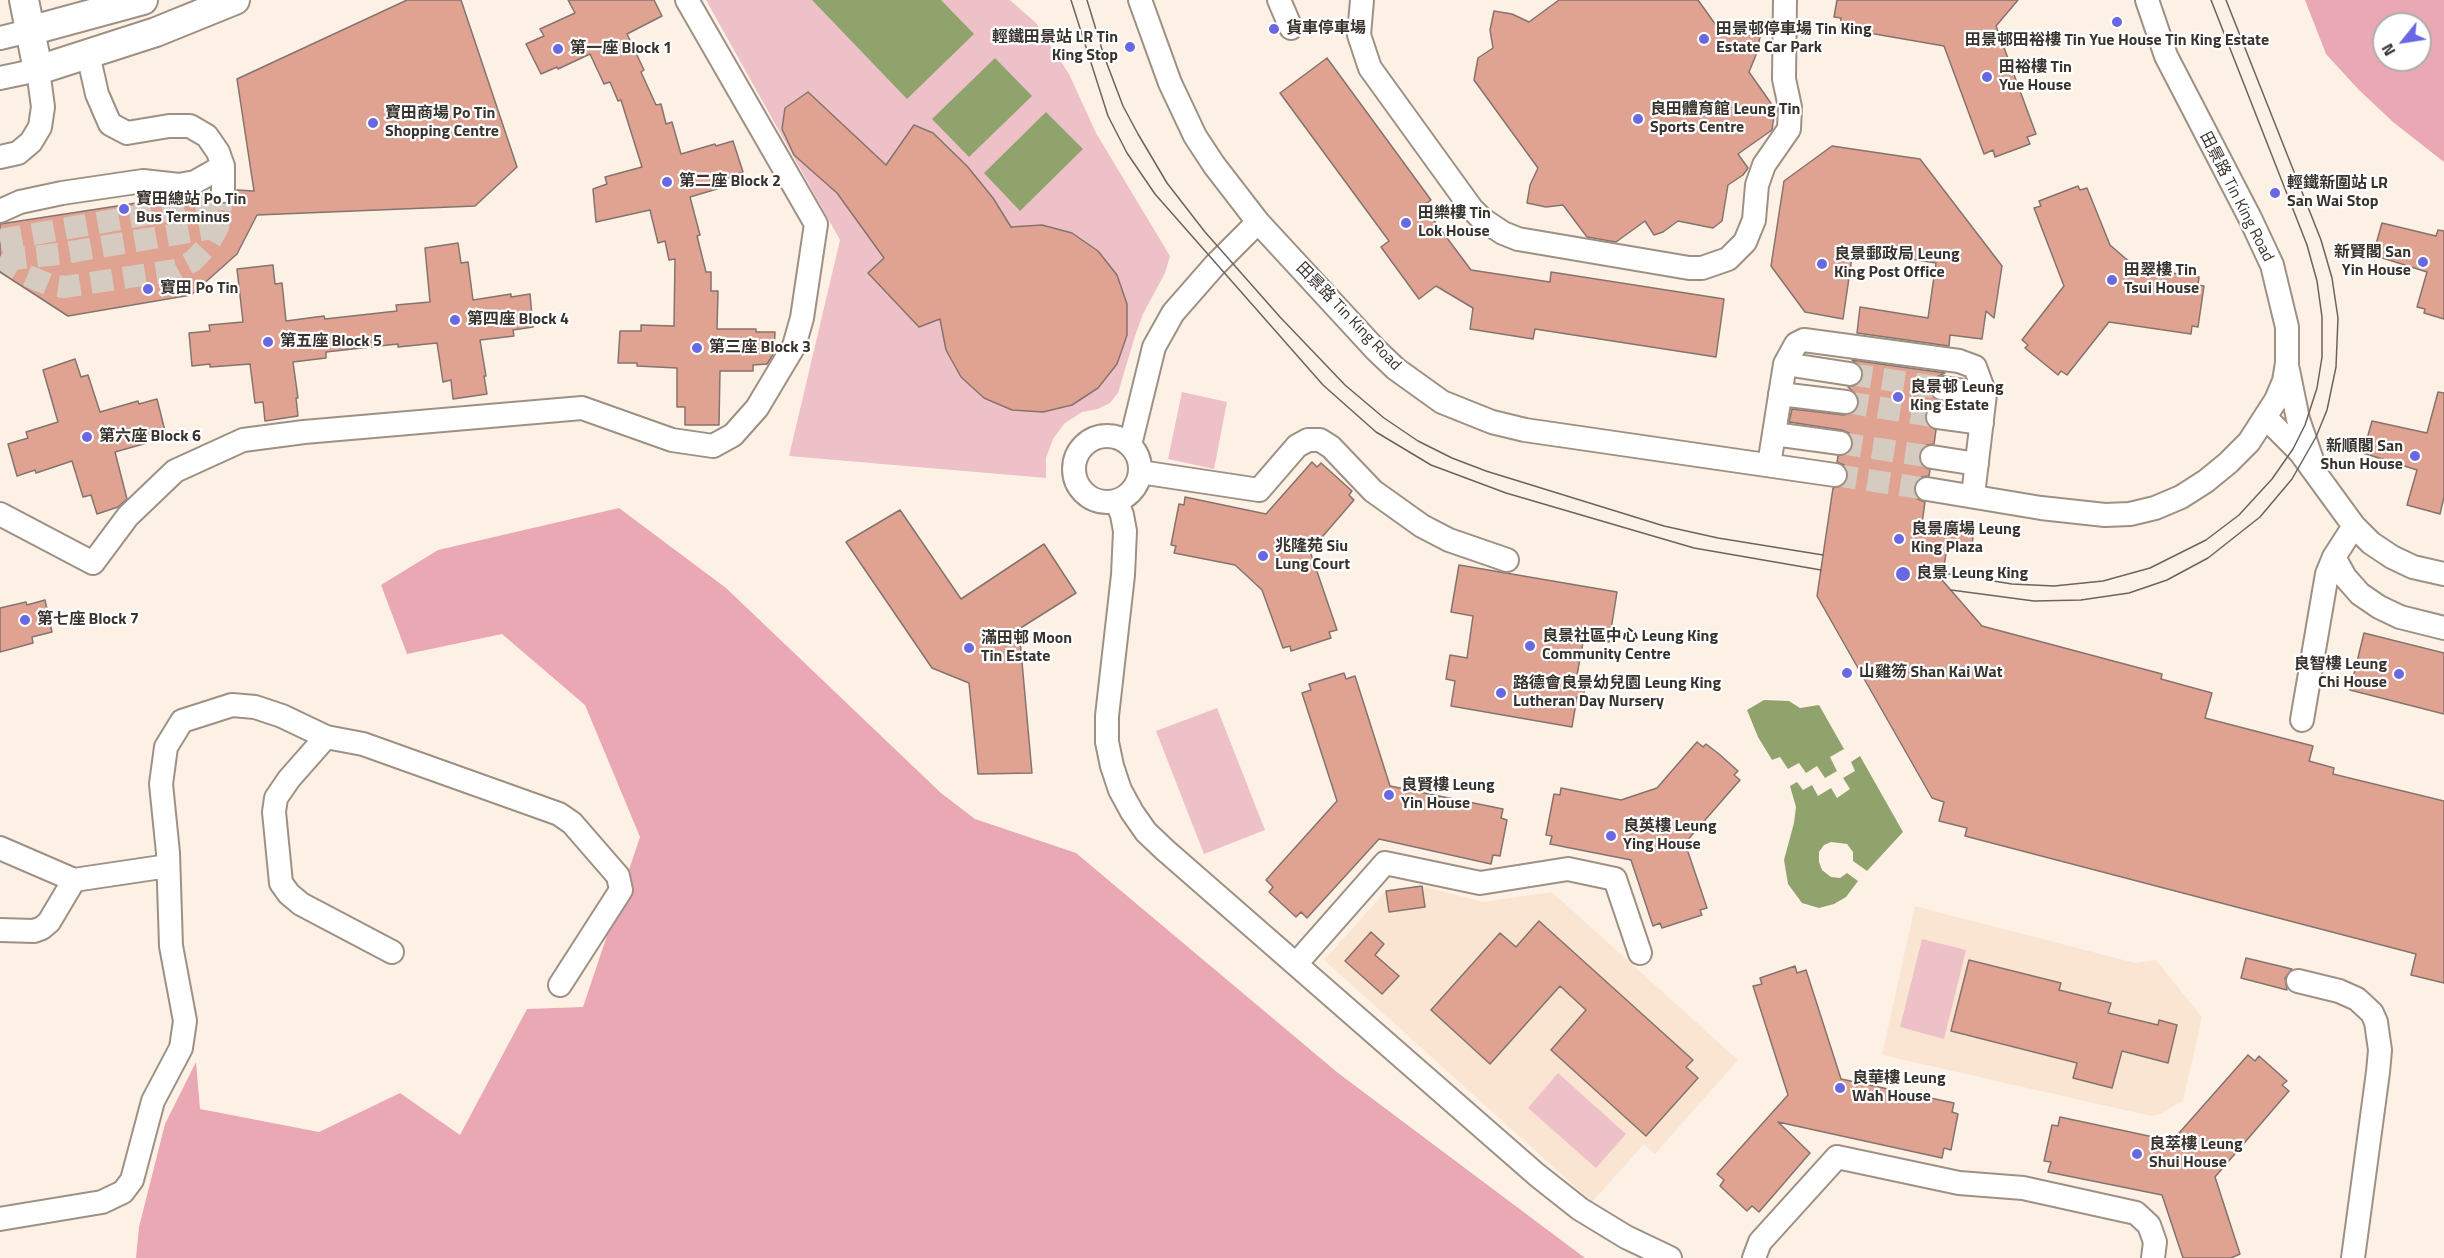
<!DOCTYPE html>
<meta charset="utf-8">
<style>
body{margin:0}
#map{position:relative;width:2444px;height:1258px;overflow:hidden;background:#fdf1e6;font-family:"Titillium Web",sans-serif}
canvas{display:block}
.north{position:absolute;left:2372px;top:12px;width:60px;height:60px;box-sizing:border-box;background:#fff;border:2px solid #b0adab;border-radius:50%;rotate:240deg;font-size:16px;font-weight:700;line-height:24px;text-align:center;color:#39332e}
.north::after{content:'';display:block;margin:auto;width:21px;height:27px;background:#6968e2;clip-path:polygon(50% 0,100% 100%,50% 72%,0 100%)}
</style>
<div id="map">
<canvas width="2444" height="1258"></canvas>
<div class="north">N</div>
</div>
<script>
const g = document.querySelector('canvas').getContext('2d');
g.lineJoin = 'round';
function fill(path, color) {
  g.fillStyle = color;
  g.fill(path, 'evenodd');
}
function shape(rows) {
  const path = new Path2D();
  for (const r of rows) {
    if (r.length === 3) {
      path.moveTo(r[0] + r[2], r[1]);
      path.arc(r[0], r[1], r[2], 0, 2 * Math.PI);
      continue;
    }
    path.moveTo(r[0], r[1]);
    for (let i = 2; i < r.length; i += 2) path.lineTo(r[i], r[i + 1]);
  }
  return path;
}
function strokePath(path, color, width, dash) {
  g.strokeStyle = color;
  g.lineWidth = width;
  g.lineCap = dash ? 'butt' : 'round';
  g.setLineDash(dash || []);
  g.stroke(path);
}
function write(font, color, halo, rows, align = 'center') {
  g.font = font + ' "Titillium Web","Noto Sans TC",sans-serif';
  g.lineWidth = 4.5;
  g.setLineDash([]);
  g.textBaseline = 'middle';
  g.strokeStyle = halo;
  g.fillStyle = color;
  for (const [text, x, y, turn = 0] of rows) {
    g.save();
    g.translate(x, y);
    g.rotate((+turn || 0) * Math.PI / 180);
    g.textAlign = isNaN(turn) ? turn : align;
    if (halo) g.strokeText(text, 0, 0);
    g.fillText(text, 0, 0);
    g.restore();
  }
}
fill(shape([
 [1422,886,1483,902,1552,892,1738,1060,1655,1154,1644,1144,1592,1202,1324,960,1386,891],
 [1915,906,2135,963,2156,960,2202,1017,2183,1101,2160,1114,2151,1116,1882,1055]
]), '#fae5d2');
fill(shape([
 [706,0,1010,0,1036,23,1069,74,1096,133,1170,256,1165,273,1143,314,1135,336,1118,393,1110,403,1098,409,1082,412,1065,423,1053,439,1046,458,1046,478,789,456,840,240],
 [1182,392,1227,402,1214,469,1168,459],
 [1217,708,1265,830,1204,854,1156,731],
 [1922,939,1966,950,1944,1039,1900,1027],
 [1558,1073,1626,1134,1596,1168,1528,1108]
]), '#eec1c8');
fill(shape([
 [2305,0,2444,0,2444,162,2393,122,2358,89,2326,54],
 [2384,24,2420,24,2420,60,2384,60],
 [619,508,726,588,941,793,975,819,1076,853,1338,1073,1585,1258,136,1258,139,1227,165,1124,196,1062,200,1109,319,1132,400,1093,460,1135,527,1009,583,1007,640,837,585,705,502,634,407,654,381,585,438,550]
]), '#e9a8b3');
fill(shape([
 [812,0,941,0,974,34,907,99],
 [995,58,1032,96,969,157,932,119],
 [1046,112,1083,149,1020,211,984,173],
 [1764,700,1789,701,1800,708,1819,705,1844,749,1830,757,1837,771,1825,778,1817,766,1806,773,1799,763,1788,769,1780,757,1772,760,1758,737,1747,710],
 [1860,756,1903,832,1867,871,1853,861,1853,852,1847,844,1831,842,1824,845,1819,852,1819,862,1822,870,1831,877,1840,878,1847,873,1858,881,1846,897,1834,904,1819,908,1802,903,1788,884,1784,860,1794,823,1796,807,1790,786,1797,782,1803,790,1812,785,1818,796,1831,788,1837,798,1850,789,1843,778,1855,771,1851,762]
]), '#90a36d');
const building = shape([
 [407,0,461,0,517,167,475,206,257,215,237,254,191,295,68,316,0,272,0,224,169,198,181,198,210,192,216,202,224,204,234,198,237,190,254,191,237,79,407,0],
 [568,0,654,0,662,16,627,34,644,70,641,72,656,105,661,104,666,124,672,122,681,154,715,144,716,146,733,141,743,172,725,179,727,186,690,197,700,235,697,236,706,272,711,272,711,291,718,291,717,329,756,329,756,332,775,332,774,353,767,364,753,365,753,371,720,371,719,425,685,425,685,407,677,407,677,368,637,366,637,363,618,363,620,331,641,331,641,325,674,326,675,259,669,260,665,241,658,243,650,210,596,222,593,189,607,184,605,177,642,167,621,100,618,101,610,82,604,84,590,54,558,69,557,67,541,74,526,44,544,36,540,29,575,13,568,0],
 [1559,0,1698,0,1723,35,1741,34,1760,37,1756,55,1749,72,1775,109,1772,130,1738,154,1748,168,1743,175,1728,185,1722,221,1713,228,1678,221,1663,232,1654,235,1645,221,1616,242,1587,237,1563,205,1546,207,1527,203,1530,185,1538,168,1474,80,1478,58,1493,48,1490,30,1494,11,1512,14,1529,22,1559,0],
 [1837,0,2018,0,1996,26,2036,134,2027,137,2030,144,1995,157,1993,150,1984,154,1944,46,1840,28,1841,18,1834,17,1837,0],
 [1327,58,1431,200,1423,206,1471,270,1550,282,1551,272,1724,299,1716,357,1535,329,1533,339,1470,329,1473,308,1436,286,1419,299,1381,247,1389,241,1280,93,1327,58],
 [808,92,886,165,914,125,933,133,967,166,993,198,1011,227,1042,225,1072,233,1098,251,1117,275,1127,304,1127,335,1117,364,1098,388,1072,405,1043,412,1012,410,984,398,961,377,946,350,940,319,919,327,868,273,884,258,837,193,794,155,782,129,785,108,808,92],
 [1832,146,1920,159,2002,266,1994,318,1986,311,1982,339,1950,335,1949,346,1857,333,1860,307,1928,318,1936,263,1853,250,1843,319,1805,312,1771,266,1784,181,1832,146],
 [2078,186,2080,190,2087,188,2110,245,2125,258,2138,268,2199,277,2198,285,2204,286,2198,327,2192,326,2191,334,2109,322,2067,375,2061,371,2058,375,2025,348,2028,345,2022,340,2064,286,2034,208,2041,206,2039,201,2078,186],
 [2382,223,2436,236,2438,230,2444,231,2444,319,2424,313,2425,309,2417,307,2427,272,2373,255,2382,223],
 [458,243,461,263,468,262,473,300,511,294,511,297,530,294,533,327,513,330,514,336,480,340,486,376,484,376,487,394,453,399,451,380,443,382,437,343,398,347,398,344,379,346,326,352,326,358,293,362,298,398,296,398,298,416,265,421,263,402,255,403,250,364,210,367,210,364,192,366,189,333,210,331,209,325,243,322,237,269,273,265,275,284,282,283,286,321,324,316,325,319,397,311,396,305,430,302,425,248,458,243],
 [75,359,81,377,88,375,100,412,138,401,139,404,157,399,165,431,145,436,147,443,115,452,127,499,118,507,97,514,91,495,83,497,72,461,36,473,35,470,17,476,8,444,28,438,26,432,58,422,43,370,75,359],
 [1852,360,1945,373,1932,379,1929,386,1930,394,1940,401,1940,404,1928,408,1925,415,1926,423,1936,430,1934,444,1927,445,1919,454,1920,462,1930,470,1929,476,1922,477,1916,481,1914,493,1918,499,1925,502,1922,523,1974,531,1971,550,1947,547,1942,580,1982,626,2162,674,2161,679,2212,693,2205,718,2313,746,2309,761,2334,768,2333,774,2444,801,2444,983,2411,975,2416,954,1965,836,1967,828,1939,821,1944,802,1932,798,1817,596,1833,488,1845,484,1848,476,1844,465,1837,462,1838,456,1850,452,1853,445,1853,438,1849,433,1842,430,1789,422,1792,409,1844,415,1856,411,1859,404,1859,397,1848,387,1860,383,1863,375,1862,369,1852,360],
 [2438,392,2444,393,2444,497,2440,514,2407,505,2417,470,2363,453,2372,421,2427,433,2438,392],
 [1312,462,1317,467,1321,463,1352,491,1349,495,1354,500,1310,551,1337,630,1329,632,1331,638,1291,651,1290,646,1283,648,1262,590,1246,575,1235,565,1174,553,1176,546,1171,545,1179,504,1184,505,1185,497,1266,514,1312,462],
 [900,510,961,599,1044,544,1076,593,1019,629,1032,773,978,774,969,683,932,668,846,542,900,510],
 [1459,565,1617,592,1609,642,1584,637,1577,675,1587,677,1583,698,1577,697,1572,727,1451,706,1455,681,1446,679,1450,655,1467,658,1473,616,1451,612,1459,565],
 [45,600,52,632,32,637,33,643,0,652,0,608,26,602,27,605,45,600],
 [2364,633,2444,653,2444,714,2350,690,2364,633],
 [1344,673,1346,679,1355,676,1390,786,1503,809,1501,818,1507,820,1500,856,1493,855,1491,864,1379,839,1307,918,1301,912,1296,917,1269,892,1273,887,1266,880,1337,801,1302,693,1311,690,1309,684,1344,673],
 [1697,742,1703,747,1706,744,1719,754,1738,771,1734,775,1740,780,1685,843,1707,908,1700,910,1702,915,1662,928,1660,923,1653,926,1631,860,1550,844,1552,836,1546,835,1554,794,1560,795,1561,788,1621,800,1657,788,1697,742],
 [1422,886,1425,907,1389,912,1386,891,1422,886],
 [1539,921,1693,1060,1686,1067,1698,1078,1646,1136,1551,1050,1586,1010,1560,986,1490,1064,1431,1010,1500,933,1516,947,1539,921],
 [1371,932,1384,944,1375,955,1399,976,1382,994,1345,961,1371,932],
 [2246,958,2292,969,2285,978,2287,990,2241,978,2246,958],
 [1969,960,2061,983,2059,990,2111,1003,2108,1013,2158,1025,2159,1020,2177,1025,2168,1063,2122,1051,2112,1088,2073,1078,2077,1063,1951,1031,1969,960],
 [1795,966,1797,973,1806,970,1841,1079,1954,1103,1952,1112,1958,1114,1951,1150,1944,1148,1942,1158,1778,1122,1810,1153,1759,1212,1752,1206,1747,1211,1720,1186,1724,1180,1717,1174,1788,1095,1753,986,1762,984,1760,978,1795,966],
 [2248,1055,2255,1061,2259,1056,2287,1081,2282,1085,2289,1091,2215,1177,2240,1254,2231,1258,2183,1258,2162,1195,2048,1172,2051,1162,2044,1161,2052,1125,2058,1126,2060,1117,2172,1141,2248,1055]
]);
fill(building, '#e0a391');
strokePath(building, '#85736e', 1.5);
strokePath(shape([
 [0,240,223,201],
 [0,257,26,275,50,285,64,287,176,270,193,261,208,245,218,227,223,191],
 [4,260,59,254,218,227],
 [1850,374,1942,388],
 [1846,402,1938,417],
 [1840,443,1932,457],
 [1835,475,1927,489]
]), '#d6cbc1', 22, [22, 11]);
const minor = shape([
 [1140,0,1170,83,1195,136,1214,165,1258,222,1376,350,1396,369,1442,402,1492,422,1525,430,1835,475],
 [1279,0,1291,28],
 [1362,0,1359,35,1370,68,1472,209,1482,219,1503,233,1518,239,1689,268,1702,268,1728,259,1745,242,1754,220,1757,185,1764,165,1789,129,1790,107,1784,79,1785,0],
 [0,38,29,31],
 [88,54,97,94,110,124,127,133,169,126,190,126,207,136,218,152,223,166,223,191],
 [0,78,38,70,43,107,40,127,31,142,18,153,0,157],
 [0,211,20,202,62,193,143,181,179,185,195,182,223,166],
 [1785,364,1850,374],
 [2288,370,2298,419,2312,460],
 [1942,388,1985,394],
 [1780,394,1846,402],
 [1938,417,1982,423],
 [2266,418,2300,452,2354,526,2371,543,2392,557,2413,567,2444,574],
 [1774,434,1840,443],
 [1107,469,33],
 [1130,445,1154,347,1173,313,1215,265,1258,222],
 [1932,457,1977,464],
 [1769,465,1785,364,1796,344,1804,340,1959,361,1975,367,1985,394,1973,495],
 [1140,472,1259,490,1297,446,1308,440,1320,440,1331,447,1373,491,1422,526,1449,540,1507,560],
 [1927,489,2041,508,2105,515,2130,514,2155,508,2181,497,2206,481,2228,463,2249,442,2276,400,2284,381,2287,363,2287,327,2272,265,2250,218,2166,56,2147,0],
 [1117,502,1122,515,1125,531,1123,575,1107,716,1107,742,1112,766,1120,790,1132,812,1146,832,1165,850,1537,1175,1580,1209,1626,1237,1670,1258],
 [0,514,93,563,128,516,175,471,243,440,304,432,582,408,672,440,713,446,733,435,757,408,794,346,802,318,816,224,687,0],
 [2334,557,2345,577,2360,594,2379,607,2400,617,2444,628],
 [2302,720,2327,574,2334,557,2354,526],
 [326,737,289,779,276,798,274,812,281,883,289,894,301,904,392,952],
 [0,848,74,880,168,866],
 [0,930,34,931,42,928,49,922,74,880],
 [1296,964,1385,863,1480,883,1568,869,1615,879,1640,953],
 [2298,981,2339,991,2357,999,2372,1013,2376,1022,2380,1050,2378,1072,2353,1258],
 [0,1219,102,1202,123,1192,132,1180,153,1101,181,1048,185,1021,171,946,168,853,161,784,166,747,182,721,232,705,255,707,282,716,326,737,363,744,559,814,572,823,618,876,621,890,560,985],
 [1754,1258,1760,1242,1837,1157,1959,1183,2023,1188,2136,1213,2149,1225,2155,1242,2153,1258]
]);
const major = shape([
 [24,0,38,70,156,32,235,0],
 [29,31,143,0]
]);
strokePath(minor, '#9e9184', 26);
strokePath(major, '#9e9184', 32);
strokePath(minor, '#fff', 22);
strokePath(major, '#fff', 28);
strokePath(shape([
 [1071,0,1108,116,1127,153,1155,194,1323,385,1376,432,1431,465,1506,493,1694,548,1821,570],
 [1087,0,1104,56,1123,106,1138,134,1167,183,1205,232,1280,317,1345,385,1384,418,1418,441,1452,458,1486,471,1664,526,1718,538,1823,555],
 [1943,573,2012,584,2054,586,2103,581,2150,568,2206,540,2239,515,2272,479,2293,449,2305,425,2317,388,2322,357,2322,317,2317,281,2307,245,2211,0],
 [1951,590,2034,601,2081,600,2129,593,2167,580,2208,558,2260,517,2292,479,2316,437,2327,410,2336,367,2338,318,2332,278,2321,240,2226,0]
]), '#6b645d', 1.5);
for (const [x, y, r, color] of [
 [2117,22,6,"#6968e2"],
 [1274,29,6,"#6968e2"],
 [1704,39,6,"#6968e2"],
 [1130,47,6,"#6968e2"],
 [558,49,6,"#6968e2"],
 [1987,77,6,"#6968e2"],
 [1638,119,6,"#6968e2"],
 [373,123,6,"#6968e2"],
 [667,182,6,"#6968e2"],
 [2275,193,6,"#6968e2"],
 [124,209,6,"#6968e2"],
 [1406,223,6,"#6968e2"],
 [2423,262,6,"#6968e2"],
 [1822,264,6,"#6968e2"],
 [2112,280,6,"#6968e2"],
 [148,289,6,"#6968e2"],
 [455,320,6,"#6968e2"],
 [268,342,6,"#6968e2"],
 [697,348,6,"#6968e2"],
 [1898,397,6,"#6968e2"],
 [87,437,6,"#6968e2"],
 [2415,456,6,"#6968e2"],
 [1899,539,6,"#6968e2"],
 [1263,556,6,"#6968e2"],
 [1903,574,8,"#6968e2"],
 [25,620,6,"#6968e2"],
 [1530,646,6,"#6968e2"],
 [969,648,6,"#6968e2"],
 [1847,673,6,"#6968e2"],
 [2399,674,6,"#6968e2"],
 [1501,693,6,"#6968e2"],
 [1389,795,6,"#6968e2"],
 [1611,836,6,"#6968e2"],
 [1840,1088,6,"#6968e2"],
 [2137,1154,6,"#6968e2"]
]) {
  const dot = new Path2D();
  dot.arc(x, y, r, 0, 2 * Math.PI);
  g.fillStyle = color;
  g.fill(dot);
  strokePath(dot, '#fff', 2);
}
write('bold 16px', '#39332e', '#fff', [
 ["貨車停車場",1286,29],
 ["田景邨停車場 Tin King",1716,30],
 ["Estate Car Park",1716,48],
 ["輕鐵田景站 LR Tin",1118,38,"right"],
 ["King Stop",1118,56,"right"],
 ["田景邨田裕樓 Tin Yue House Tin King Estate",2117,41,"center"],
 ["第一座 Block 1",570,49],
 ["田裕樓 Tin",1999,68],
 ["Yue House",1999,86],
 ["良田體育館 Leung Tin",1650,110],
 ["Sports Centre",1650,128],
 ["寶田商場 Po Tin",385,114],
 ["Shopping Centre",385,132],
 ["第二座 Block 2",679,182],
 ["輕鐵新圍站 LR",2287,184],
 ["San Wai Stop",2287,202],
 ["寶田總站 Po Tin",136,200],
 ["Bus Terminus",136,218],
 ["田樂樓 Tin",1418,214],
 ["Lok House",1418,232],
 ["新賢閣 San",2411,253,"right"],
 ["Yin House",2411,271,"right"],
 ["良景郵政局 Leung",1834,255],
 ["King Post Office",1834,273],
 ["田翠樓 Tin",2124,271],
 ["Tsui House",2124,289],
 ["寶田 Po Tin",160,289],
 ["第四座 Block 4",467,320],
 ["第五座 Block 5",280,342],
 ["第三座 Block 3",709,348],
 ["良景邨 Leung",1910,388],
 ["King Estate",1910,406],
 ["第六座 Block 6",99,437],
 ["新順閣 San",2403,447,"right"],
 ["Shun House",2403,465,"right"],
 ["良景廣場 Leung",1911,530],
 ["King Plaza",1911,548],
 ["兆隆苑 Siu",1275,547],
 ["Lung Court",1275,565],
 ["良景 Leung King",1916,574],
 ["第七座 Block 7",37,620],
 ["良景社區中心 Leung King",1542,637],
 ["Community Centre",1542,655],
 ["滿田邨 Moon",981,639],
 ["Tin Estate",981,657],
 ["良智樓 Leung",2387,665,"right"],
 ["Chi House",2387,683,"right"],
 ["山雞笏 Shan Kai Wat",1859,673],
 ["路德會良景幼兒園 Leung King",1513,684],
 ["Lutheran Day Nursery",1513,702],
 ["良賢樓 Leung",1401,786],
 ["Yin House",1401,804],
 ["良英樓 Leung",1623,827],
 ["Ying House",1623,845],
 ["良華樓 Leung",1852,1079],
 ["Wah House",1852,1097],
 ["良萃樓 Leung",2149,1145],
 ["Shui House",2149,1163]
], 'left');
write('16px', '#39332e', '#fff', [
 ["田景路 Tin King Road",2236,197,63],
 ["田景路 Tin King Road",1348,317,46]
]);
</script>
